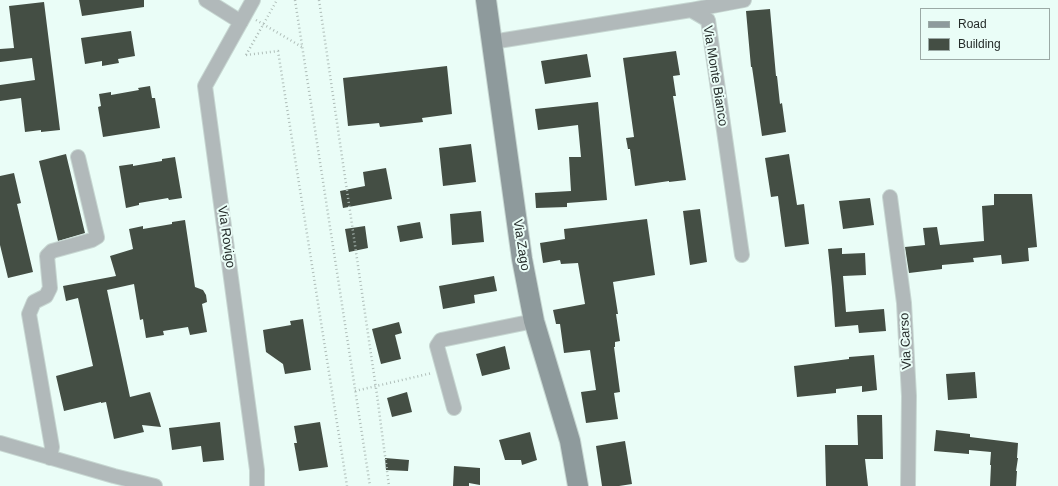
<!DOCTYPE html>
<style>
body{margin:0}
#map{position:relative;width:1058px;height:486px;overflow:hidden;background:#eafdf7;font-family:Helvetica,sans-serif}
canvas{display:block}
.legend{position:absolute;left:920px;top:8px;width:130px;height:52px;box-sizing:border-box;background:#eafdf7;border:1px solid #9ba9a5;margin:0;padding:5px 7px;list-style:none;font-size:12px;color:#252c2a}
.legend li{display:flex;align-items:center;gap:8px;height:20px}
.legend b{width:20px;border:1px solid #9ba9a5}
</style>
<div id="map">
<canvas width="1058" height="486"></canvas>
<ul class="legend">
<li><b style="height:5px;background:#8e9a9c"></b>Road</li>
<li><b style="height:11px;background:#444e44"></b>Building</li>
</ul>
</div>
<script>
const g = document.querySelector('canvas').getContext('2d');
g.lineJoin = 'round';
function fill(path, color) {
  g.fillStyle = color;
  g.fill(path, 'evenodd');
}
function shape(rows) {
  const path = new Path2D();
  for (const r of rows) {
    path.moveTo(r[0], r[1]);
    for (let i = 2; i < r.length; i += 2) path.lineTo(r[i], r[i + 1]);
  }
  return path;
}
function strokePath(path, color, width, dash) {
  g.strokeStyle = color;
  g.lineWidth = width;
  g.lineCap = dash ? 'butt' : 'round';
  g.setLineDash(dash || []);
  g.stroke(path);
}
function write(font, color, halo, rows, align = 'center') {
  g.font = font + ' Helvetica,sans-serif';
  g.lineWidth = 4;
  g.setLineDash([]);
  g.textBaseline = 'middle';
  g.strokeStyle = halo;
  g.fillStyle = color;
  for (const [text, x, y, turn = 0] of rows) {
    g.save();
    g.translate(x, y);
    g.rotate((+turn || 0) * Math.PI / 180);
    g.textAlign = isNaN(turn) ? turn : align;
    if (halo) g.strokeText(text, 0, 0);
    g.fillText(text, 0, 0);
    g.restore();
  }
}
fill(shape([
 [79,0,144,0,144,7,82,16],
 [44,2,60,130,41,132,41,130,25,132,21,98,0,101,0,85,35,80,32,58,0,62,0,49,14,48,9,6],
 [770,9,776,76,777,76,780,104,782,103,786,132,762,136,752,67,751,67,746,11],
 [131,31,135,56,118,59,119,63,102,66,102,61,85,64,81,38],
 [676,51,680,75,673,76,676,96,673,96,686,180,669,182,669,181,635,186,630,149,628,149,626,138,634,137,623,58],
 [587,54,591,77,545,84,541,61],
 [447,66,452,114,422,118,423,122,380,127,379,123,348,126,343,78],
 [150,86,152,98,155,98,160,128,103,137,98,107,101,106,99,94,111,92,111,95,139,90,138,88],
 [598,102,603,155,607,200,567,203,567,207,536,208,535,193,571,191,569,157,581,157,578,125,538,130,535,109],
 [471,144,476,182,443,186,439,148],
 [66,154,85,233,58,241,39,161],
 [789,154,797,205,804,204,809,244,785,247,778,196,771,197,765,158],
 [175,157,182,198,169,200,168,198,139,203,139,205,126,208,119,166,133,164,133,166,162,161,162,159],
 [386,168,392,199,343,208,340,191,365,186,363,172],
 [14,173,21,203,17,204,33,272,8,278,0,245,0,176],
 [994,194,1032,194,1037,247,1028,248,1029,261,1002,264,1001,255,973,258,974,262,942,265,942,269,909,273,905,247,925,245,923,228,937,227,940,245,984,241,982,206,994,205],
 [870,198,874,225,843,229,839,201],
 [700,209,707,262,690,265,683,211],
 [481,211,484,242,452,245,450,214],
 [647,219,655,275,613,282,618,314,616,314,620,341,615,342,615,347,614,347,620,392,614,393,618,419,586,423,581,392,596,390,590,350,564,353,560,324,556,324,553,310,585,304,578,263,561,264,560,260,543,263,540,243,565,239,564,229],
 [185,220,195,287,203,290,206,295,207,302,202,304,207,332,190,335,188,327,163,331,164,335,146,338,143,319,140,320,134,284,107,290,130,397,150,392,161,427,142,425,144,432,114,439,106,402,101,403,101,402,64,411,56,376,93,366,78,298,66,301,63,286,116,276,110,256,133,249,129,229,143,226,143,229,172,224,172,222],
 [420,222,423,238,400,242,397,226],
 [365,226,368,248,349,252,345,229],
 [842,248,842,254,865,253,866,275,843,276,846,312,884,309,886,331,859,333,858,325,835,327,832,287,828,249],
 [494,276,497,291,474,295,475,303,443,309,439,286],
 [303,319,311,370,285,374,283,364,266,352,263,330,291,325,290,321],
 [399,322,402,333,395,335,401,359,381,364,372,329],
 [505,346,510,369,482,376,476,354],
 [874,355,877,390,862,392,862,386,836,389,836,393,797,397,794,366,849,359,849,357],
 [975,372,977,398,948,400,946,374],
 [407,392,412,412,392,417,387,398],
 [857,415,882,415,883,459,865,459,868,486,826,486,825,445,858,445],
 [220,422,224,460,203,462,201,446,172,450,169,428],
 [320,422,328,467,299,471,294,443,297,443,294,426],
 [936,430,970,434,970,437,1018,443,1017,458,1018,458,1016,471,1017,471,1016,486,990,486,991,465,990,465,991,452,969,450,969,454,934,451],
 [530,432,537,460,522,465,521,460,505,460,499,440],
 [625,441,632,484,619,486,602,486,596,446],
 [385,458,409,460,408,471,386,470],
 [454,466,480,468,480,485,469,483,469,486,453,486]
]), '#444e44');
const street = shape([
 [206,0,241,22],
 [253,0,205,86,257,470,257,486],
 [691,10,744,0],
 [492,42,691,10,708,20,742,255],
 [890,197,904,303,909,396,908,486],
 [454,408,437,346,441,340,534,321],
 [0,443,114,476,155,486],
 [50,458,52,447,29,314,34,302,46,296,50,288,47,256,52,251,92,240,97,237,78,157]
]);
const secondary = shape([
 [486,0,522,259,534,321,570,441,578,486]
]);
strokePath(street, '#c7d7d2', 16);
strokePath(secondary, '#c7d7d2', 22);
strokePath(shape([
 [295,0,370,486],
 [319,0,377,395,389,486],
 [256,20,302,47],
 [246,55,278,51,347,486],
 [246,55,277,0],
 [355,391,432,373]
]), '#afbeb9', 2.5, [1, 3]);
strokePath(street, '#b1b9ba', 14);
strokePath(secondary, '#8e9a9c', 20);
write('13px', '#252c2a', '#eafdf7', [
 ["Via Monte Bianco",715,76,81],
 ["Via Rovigo",226,237,82],
 ["Via Zago",521,245,81],
 ["Via Carso",906,341,-93]
]);
</script>
